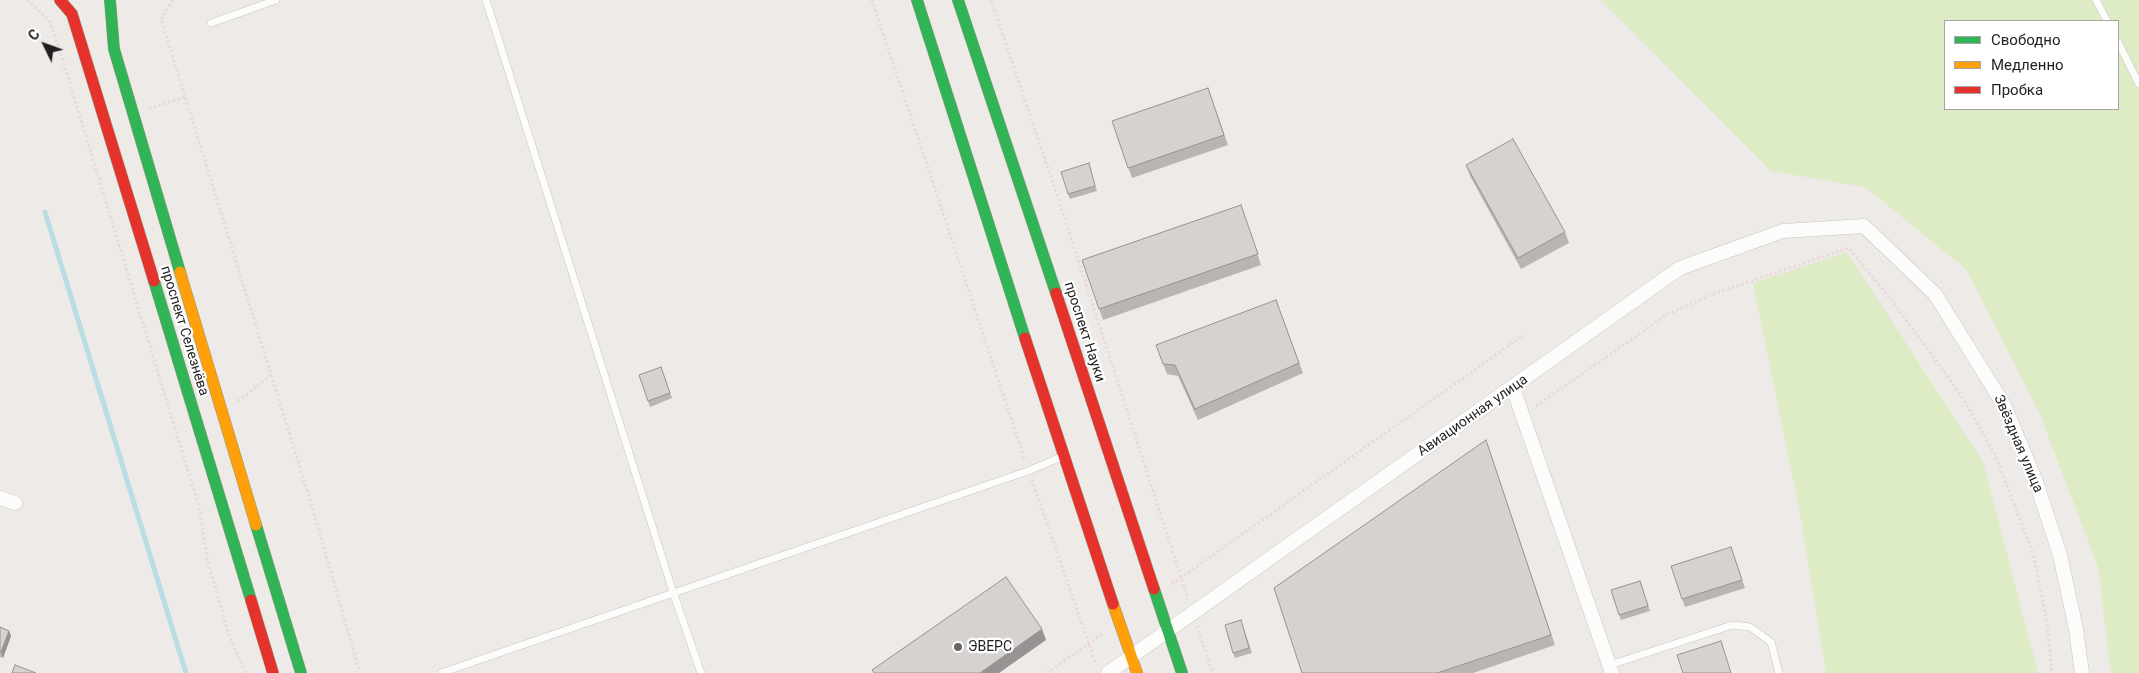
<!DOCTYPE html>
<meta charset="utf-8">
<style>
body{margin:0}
#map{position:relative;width:2139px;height:673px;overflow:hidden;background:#edeae7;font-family:Roboto,sans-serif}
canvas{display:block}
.legend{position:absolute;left:1944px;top:20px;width:175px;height:90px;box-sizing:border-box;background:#fff;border:1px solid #a5a5a5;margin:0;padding:6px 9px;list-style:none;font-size:15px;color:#1f1f1f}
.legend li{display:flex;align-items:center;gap:10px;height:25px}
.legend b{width:25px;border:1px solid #a5a5a5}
.north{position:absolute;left:20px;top:20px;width:50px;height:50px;-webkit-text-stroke:4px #fff;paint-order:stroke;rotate:312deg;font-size:14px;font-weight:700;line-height:20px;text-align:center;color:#1f1f1f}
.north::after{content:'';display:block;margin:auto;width:18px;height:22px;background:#1f1f1f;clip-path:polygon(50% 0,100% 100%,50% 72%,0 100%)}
</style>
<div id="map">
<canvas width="2139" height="673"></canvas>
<ul class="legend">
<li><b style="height:6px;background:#30b455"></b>Свободно</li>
<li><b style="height:6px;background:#ff9f0a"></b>Медленно</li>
<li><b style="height:6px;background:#e5322d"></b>Пробка</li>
</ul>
<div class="north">С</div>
</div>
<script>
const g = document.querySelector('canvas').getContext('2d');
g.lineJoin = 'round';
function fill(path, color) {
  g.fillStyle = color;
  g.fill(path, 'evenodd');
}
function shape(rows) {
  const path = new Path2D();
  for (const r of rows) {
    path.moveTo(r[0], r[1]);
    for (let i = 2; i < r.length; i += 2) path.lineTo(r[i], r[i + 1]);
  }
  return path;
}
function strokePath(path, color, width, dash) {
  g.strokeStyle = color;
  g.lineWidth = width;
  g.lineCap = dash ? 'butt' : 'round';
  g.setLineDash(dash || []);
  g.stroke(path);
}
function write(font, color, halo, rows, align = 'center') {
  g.font = font + ' Roboto,sans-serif';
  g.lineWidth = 4.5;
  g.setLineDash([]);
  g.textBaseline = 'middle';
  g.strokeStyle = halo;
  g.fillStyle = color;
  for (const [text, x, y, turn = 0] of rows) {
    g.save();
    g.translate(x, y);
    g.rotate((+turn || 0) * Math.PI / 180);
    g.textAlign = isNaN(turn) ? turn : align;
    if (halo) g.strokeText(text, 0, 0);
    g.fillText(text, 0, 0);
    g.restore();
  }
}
fill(shape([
 [1601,0,2139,0,2139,673,2111,673,2098,567,2039,412,1966,269,1865,187,1771,171],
 [1945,21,2118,21,2118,109,1945,109],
 [1847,252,1983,462,2038,673,1826,673,1801,519,1753,283]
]), '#ddecc4');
strokePath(shape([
 [45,212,186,673]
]), '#b8dde3', 5);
const lane = shape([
 [486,0,673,592,701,673],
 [2096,0,2107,21],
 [211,23,276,0],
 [2118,42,2139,84],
 [1610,665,1732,625,1750,627,1771,642,1779,673],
 [441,673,1028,471,1061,457]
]);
const street = shape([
 [1513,388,1612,673],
 [0,498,15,503],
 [1108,673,1680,268,1783,231,1864,226,1935,294,2004,405,2035,479,2060,555,2076,629,2082,673]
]);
const fast = shape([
 [110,0,114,49,180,272],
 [917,0,1025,338],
 [958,0,1056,293],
 [154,281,251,600],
 [256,525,301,673],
 [1154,589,1182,673]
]);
const slow = shape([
 [180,272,256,525],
 [1113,604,1137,673]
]);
const jam = shape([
 [60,0,72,14,154,281],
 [1056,293,1154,589],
 [1025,338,1113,604],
 [251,600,273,673]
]);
strokePath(lane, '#c6c5c3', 8);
strokePath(street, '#c6c5c3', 15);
strokePath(fast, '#98987e', 12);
strokePath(slow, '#98987e', 12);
strokePath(jam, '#98987e', 12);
strokePath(shape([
 [27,0,49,20,59,48,199,507,208,562,229,635,246,673],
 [173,0,161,19,310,500,360,673],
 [872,0,1025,460],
 [991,0,1060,204,1188,599],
 [149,109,185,97],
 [238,401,271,375],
 [1536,406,1668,314,1716,293,1849,248,1893,302,1961,395,1996,456,2034,557,2047,623,2052,673],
 [1032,480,1096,665],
 [1172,584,1524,335],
 [1197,626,1213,673],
 [1047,673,1104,633]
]), '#ebd9d9', 3, [2.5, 2.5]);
strokePath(lane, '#fcfcfb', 7);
strokePath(street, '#fcfcfb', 14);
strokePath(fast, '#30b455', 11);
strokePath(slow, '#ff9f0a', 11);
strokePath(jam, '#e5322d', 11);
fill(shape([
 [1208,88,1228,145,1132,178,1112,121],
 [1089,163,1097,191,1070,199,1068,194],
 [1466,165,1565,232,1569,243,1521,269,1470,176],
 [1241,205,1261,265,1103,320,1082,260],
 [1276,300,1303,373,1198,420,1178,376,1167,374,1156,345],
 [661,367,672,398,650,407,639,375],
 [1489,450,1555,645,1473,673,1302,673],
 [1734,556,1745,588,1685,607,1682,599],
 [1640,581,1650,611,1621,620,1611,590],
 [1243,626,1252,653,1235,658,1233,653],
 [0,627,9,631,11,636,3,658,0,657]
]), '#b8b5b3');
fill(shape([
 [1042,629,1046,640,999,673,980,673],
 [9,631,11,636,3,658,1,652]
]), '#969392');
const building = shape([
 [1208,88,1224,135,1128,168,1112,121,1208,88],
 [1513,139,1565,232,1518,258,1466,165,1513,139],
 [1089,163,1095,186,1068,194,1061,172,1089,163],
 [1241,205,1258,254,1099,309,1082,260,1241,205],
 [1276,300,1299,363,1195,409,1175,365,1163,364,1156,345,1276,300],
 [661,367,670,393,648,401,639,375,661,367],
 [1486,440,1551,635,1437,673,1302,673,1274,588,1486,440],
 [1731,547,1742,580,1682,599,1671,566,1731,547],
 [1006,577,1042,629,980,673,874,673,872,670,1006,577],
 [1640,581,1648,606,1619,615,1611,590,1640,581],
 [1241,620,1249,648,1233,653,1225,625,1241,620],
 [0,627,9,631,1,652,0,652,0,627],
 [1721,641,1731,673,1683,673,1677,655,1721,641],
 [15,665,36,673,12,673,15,665]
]);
fill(building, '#d6d2d0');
strokePath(building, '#969392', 1);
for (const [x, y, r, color] of [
 [958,647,5,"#676665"]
]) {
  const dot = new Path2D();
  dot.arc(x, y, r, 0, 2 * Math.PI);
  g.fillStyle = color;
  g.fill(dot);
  strokePath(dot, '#fff', 2);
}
write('14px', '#1f1f1f', '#fff', [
 ["проспект Селезнёва",184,331,73],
 ["проспект Науки",1084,332,72],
 ["Авиационная улица",1473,416,-35],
 ["Звёздная улица",2018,444,67]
]);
write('14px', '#1f1f1f', '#fff', [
 ["ЭВЕРС",968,647]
], 'left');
</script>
